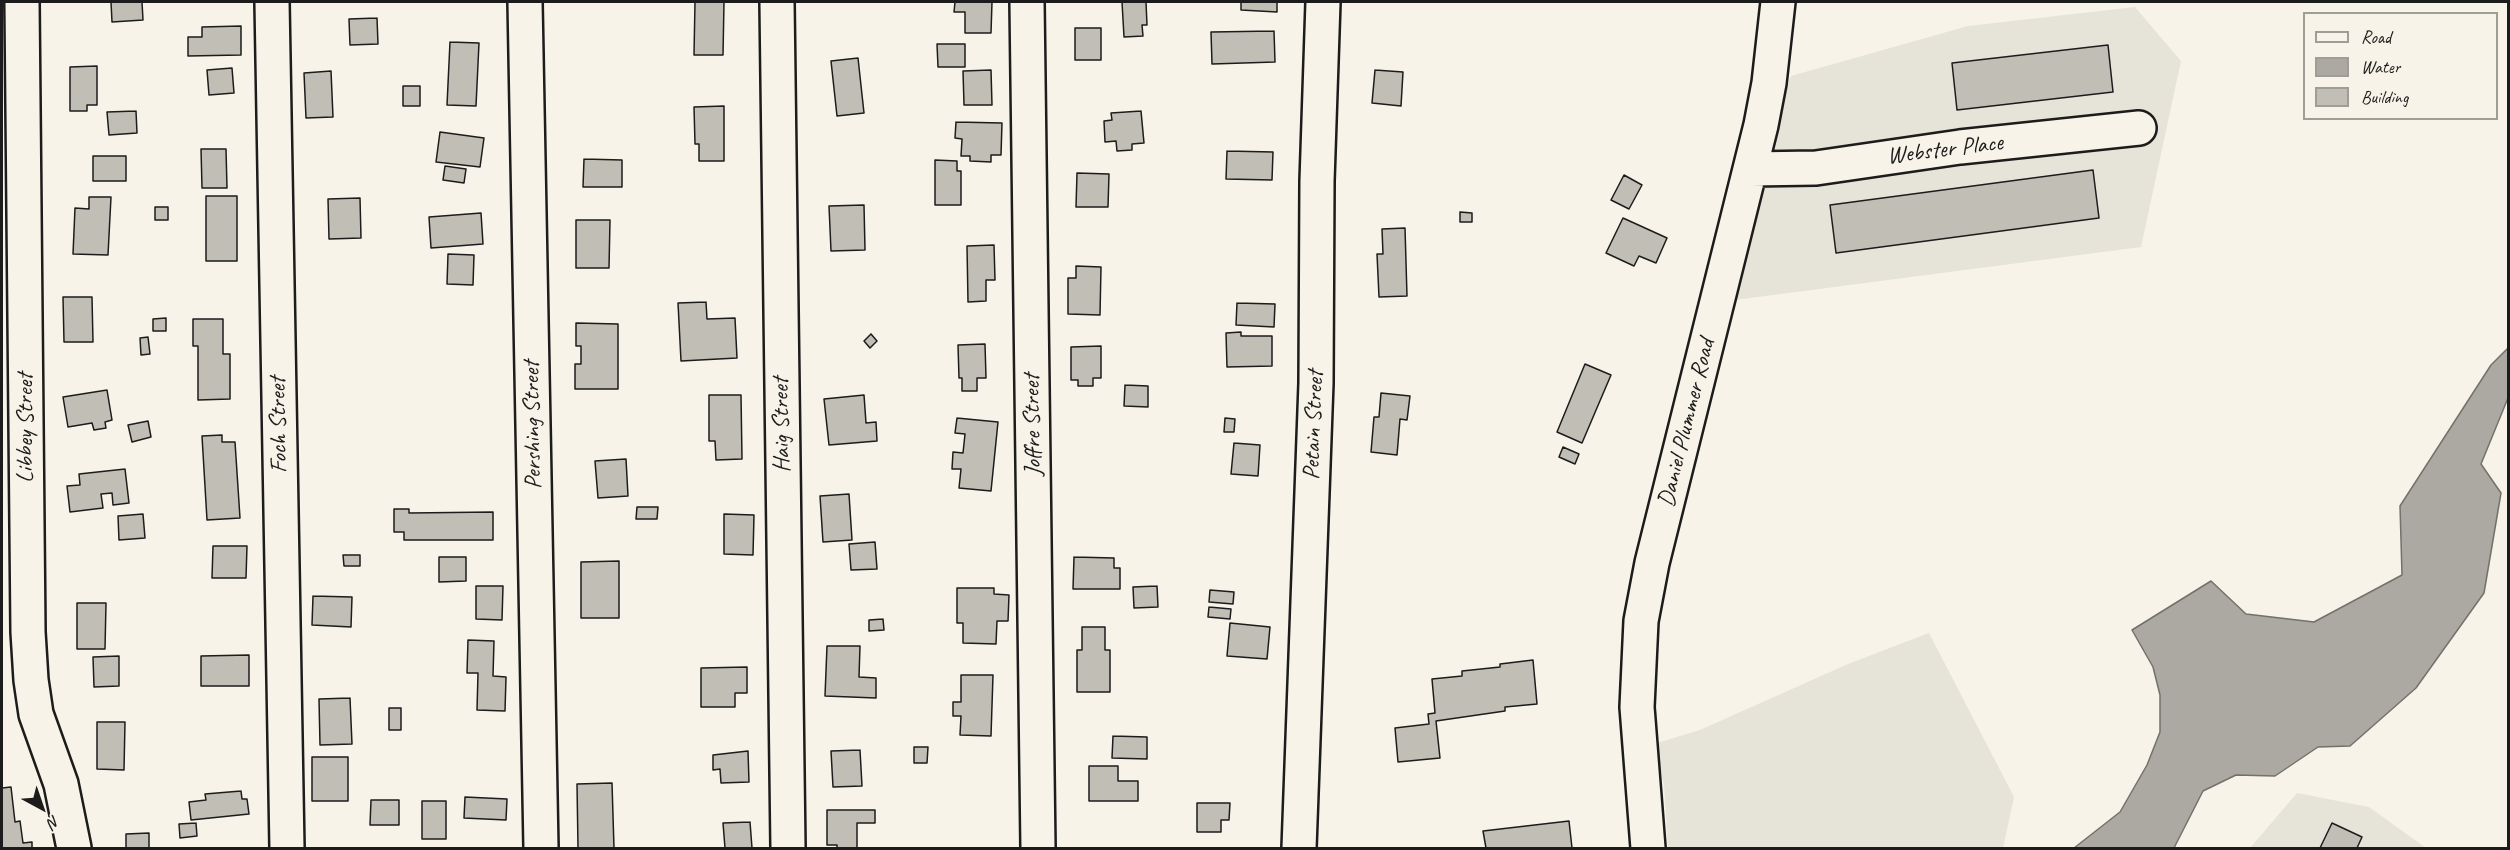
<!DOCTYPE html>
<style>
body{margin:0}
#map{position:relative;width:2510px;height:850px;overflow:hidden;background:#f7f3e8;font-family:Caveat,sans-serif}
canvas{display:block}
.frame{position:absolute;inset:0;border:3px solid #1c1c1c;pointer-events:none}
.legend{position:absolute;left:2303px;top:12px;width:195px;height:108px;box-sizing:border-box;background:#f7f3e8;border:2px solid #9f9d96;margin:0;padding:8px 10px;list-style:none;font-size:18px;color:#1c1c1c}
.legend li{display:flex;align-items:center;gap:12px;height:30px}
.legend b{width:30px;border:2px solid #9f9d96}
.north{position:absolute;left:12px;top:778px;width:60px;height:60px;-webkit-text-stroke:4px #f7f3e8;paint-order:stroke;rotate:140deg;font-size:16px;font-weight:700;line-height:24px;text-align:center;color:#1c1c1c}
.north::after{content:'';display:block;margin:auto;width:21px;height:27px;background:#1c1c1c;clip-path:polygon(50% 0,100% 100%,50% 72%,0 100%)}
</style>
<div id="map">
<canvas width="2510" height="850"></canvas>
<div class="frame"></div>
<ul class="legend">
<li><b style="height:8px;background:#f7f3e8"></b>Road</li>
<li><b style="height:16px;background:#aca9a2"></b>Water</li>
<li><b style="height:16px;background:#c0beb5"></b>Building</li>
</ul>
<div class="north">N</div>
</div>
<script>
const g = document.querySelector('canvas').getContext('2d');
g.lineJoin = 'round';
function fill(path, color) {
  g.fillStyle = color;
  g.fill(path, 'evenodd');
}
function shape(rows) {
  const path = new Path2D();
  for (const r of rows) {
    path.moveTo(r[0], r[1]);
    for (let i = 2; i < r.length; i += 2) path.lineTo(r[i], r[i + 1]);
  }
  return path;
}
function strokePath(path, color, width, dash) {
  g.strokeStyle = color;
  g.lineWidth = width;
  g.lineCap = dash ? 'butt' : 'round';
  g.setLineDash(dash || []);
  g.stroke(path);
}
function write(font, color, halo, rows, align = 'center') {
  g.font = font + ' Caveat,sans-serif';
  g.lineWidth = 4.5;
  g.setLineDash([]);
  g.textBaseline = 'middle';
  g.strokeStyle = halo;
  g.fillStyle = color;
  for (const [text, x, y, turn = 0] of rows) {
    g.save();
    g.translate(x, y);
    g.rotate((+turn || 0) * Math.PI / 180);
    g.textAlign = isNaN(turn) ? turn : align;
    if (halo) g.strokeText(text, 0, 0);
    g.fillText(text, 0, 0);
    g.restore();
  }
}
fill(shape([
 [2135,7,2181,61,2141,247,1735,300,1770,126,1791,76,1968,26],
 [1929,633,2014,797,2003,848,1668,848,1664,785,1654,744,1700,730,1848,664],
 [2297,793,2369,807,2426,848,2250,848]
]), '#e6e3d9');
const water = shape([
 [2508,348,2508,398,2481,464,2501,493,2484,593,2416,688,2350,746,2318,747,2275,776,2236,775,2203,791,2174,848,2074,848,2120,812,2147,765,2160,732,2160,695,2153,667,2132,630,2211,581,2246,614,2314,622,2402,575,2400,506,2491,365,2508,348]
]);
fill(water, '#aca9a2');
strokePath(water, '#72716c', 1.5);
const building = shape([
 [111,2,142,2,143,20,112,22,111,2],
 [695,2,724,2,723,55,694,55,695,2],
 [955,2,992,2,991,33,965,33,965,12,954,12,955,2],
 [1122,2,1146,2,1147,25,1142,25,1143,36,1124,37,1122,2],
 [1241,2,1277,2,1277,12,1241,10,1241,2],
 [377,18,378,44,350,45,349,19,377,18],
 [241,26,241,55,188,56,188,37,202,37,202,27,241,26],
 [1075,28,1101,28,1101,60,1075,60,1075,28],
 [1274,31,1275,62,1212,64,1211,32,1274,31],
 [450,42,479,43,476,106,447,105,450,42],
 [937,44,965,44,965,67,938,67,937,44],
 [2108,45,2113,92,1957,110,1952,63,2108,45],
 [858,58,864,113,837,116,831,61,858,58],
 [97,66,97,105,87,105,87,111,70,111,70,67,97,66],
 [232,68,234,93,209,95,207,70,232,68],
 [991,70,992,105,964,105,963,71,991,70],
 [1375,70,1403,72,1401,106,1372,103,1375,70],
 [331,71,333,117,306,118,304,73,331,71],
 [403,86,420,86,420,106,403,106,403,86],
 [724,106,724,161,699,161,699,144,695,144,694,107,724,106],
 [136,111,137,133,109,135,107,112,136,111],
 [1141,111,1144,143,1132,144,1132,150,1117,151,1116,141,1105,142,1104,121,1112,120,1111,113,1141,111],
 [956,122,1002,123,1001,155,991,155,991,162,970,161,970,156,961,156,962,139,955,138,956,122],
 [440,132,484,138,480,167,436,162,440,132],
 [201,149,226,149,227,188,202,188,201,149],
 [1227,151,1273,152,1272,180,1226,179,1227,151],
 [93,156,126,156,126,181,93,181,93,156],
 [584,159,622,160,622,187,583,187,584,159],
 [935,160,957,161,957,171,961,171,961,205,935,205,935,160],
 [445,166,466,169,464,183,443,180,445,166],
 [2093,170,2099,218,1836,253,1830,205,2093,170],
 [1077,173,1109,174,1108,207,1076,207,1077,173],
 [1624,175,1642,185,1629,209,1611,200,1624,175],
 [206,196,237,196,237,261,206,261,206,196],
 [89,197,111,197,108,255,73,254,75,208,89,209,89,197],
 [360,198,361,238,329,239,328,199,360,198],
 [864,205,865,250,831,251,829,206,864,205],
 [155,207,168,207,168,220,155,220,155,207],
 [1460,212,1472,213,1472,222,1460,222,1460,212],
 [481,213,483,244,431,248,429,217,481,213],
 [1623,218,1667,238,1656,263,1639,256,1634,266,1606,253,1623,218],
 [576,220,610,220,609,268,576,268,576,220],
 [1405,228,1407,296,1379,297,1377,254,1383,254,1382,229,1405,228],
 [994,245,995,280,986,280,986,301,968,302,967,246,994,245],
 [448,254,474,255,473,285,447,284,448,254],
 [1076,266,1101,267,1100,315,1068,314,1068,278,1076,278,1076,266],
 [63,297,92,297,93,342,64,342,63,297],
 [706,302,707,319,735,318,737,358,681,361,678,303,706,302],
 [1237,303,1275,304,1274,327,1236,325,1237,303],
 [166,318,166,331,153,331,153,319,166,318],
 [193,319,223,319,223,354,230,354,230,399,198,400,198,346,193,346,193,319],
 [576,323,618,324,618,389,575,389,575,364,581,364,581,346,576,346,576,323],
 [1241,332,1241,336,1272,336,1272,366,1227,367,1226,333,1241,332],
 [871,334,877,341,870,348,864,341,871,334],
 [148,337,150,354,141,355,140,338,148,337],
 [985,344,986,378,977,378,977,391,962,391,962,378,959,378,958,345,985,344],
 [1101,346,1101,378,1093,378,1093,386,1078,386,1078,380,1071,380,1071,347,1101,346],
 [1585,364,1611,375,1582,443,1557,432,1585,364],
 [1125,385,1148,386,1148,407,1124,406,1125,385],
 [107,390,112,420,105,422,106,428,94,430,92,423,68,427,63,397,107,390],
 [1381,393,1410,396,1407,420,1400,419,1397,455,1371,452,1374,417,1379,417,1381,393],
 [709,395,741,395,742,459,716,460,715,441,709,441,709,395],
 [864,395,866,423,876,422,877,441,829,445,824,399,864,395],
 [957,418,998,422,991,491,959,488,961,469,952,469,953,452,963,453,965,434,955,433,957,418],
 [1225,418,1235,419,1234,432,1224,432,1225,418],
 [148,421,151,437,132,442,128,425,148,421],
 [222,435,222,442,235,442,240,518,207,520,202,436,222,435],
 [1234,443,1260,445,1258,476,1231,474,1234,443],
 [1563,447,1579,454,1575,464,1559,457,1563,447],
 [626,459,628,496,598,498,595,461,626,459],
 [125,469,129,503,113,505,112,493,101,494,103,508,70,512,67,486,80,485,79,474,125,469],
 [849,494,852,540,823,542,820,496,849,494],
 [637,507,658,507,657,519,636,519,637,507],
 [394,509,409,509,409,513,493,512,493,540,404,540,404,532,394,532,394,509],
 [143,514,145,538,119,540,118,516,143,514],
 [724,514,754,515,753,555,724,554,724,514],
 [875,542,877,569,851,570,849,544,875,542],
 [213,546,247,546,246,578,212,578,213,546],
 [343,555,360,555,360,566,344,566,343,555],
 [439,557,466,557,466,581,439,582,439,557],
 [1074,557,1114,558,1114,568,1120,568,1120,589,1073,589,1074,557],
 [619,561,619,618,581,618,581,562,619,561],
 [476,586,503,586,502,620,476,619,476,586],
 [1157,586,1158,607,1134,608,1133,587,1157,586],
 [957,588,994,588,994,594,1009,595,1008,621,997,621,996,644,963,643,963,623,957,623,957,588],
 [1210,590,1234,592,1233,604,1209,602,1210,590],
 [313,596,352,597,351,627,312,625,313,596],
 [77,603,106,603,105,649,77,649,77,603],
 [1209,607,1231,609,1230,619,1208,617,1209,607],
 [883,619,884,630,869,631,869,620,883,619],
 [1230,623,1270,627,1267,659,1227,656,1230,623],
 [1082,627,1105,627,1105,650,1110,650,1110,692,1077,692,1077,650,1082,650,1082,627],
 [468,640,494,641,493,676,506,677,505,711,477,710,478,673,467,673,468,640],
 [827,646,860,646,859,677,876,678,876,698,825,696,827,646],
 [249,655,249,686,201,686,201,656,249,655],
 [119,656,119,686,94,687,93,657,119,656],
 [1533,660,1537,704,1505,707,1505,711,1436,721,1440,758,1398,762,1395,728,1429,724,1428,714,1435,713,1432,679,1462,676,1462,671,1500,667,1500,664,1533,660],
 [747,667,747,693,735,693,735,707,701,707,701,668,747,667],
 [961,675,993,675,991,736,960,735,961,716,953,716,953,702,961,702,961,675],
 [350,698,352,744,320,745,319,699,350,698],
 [389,708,401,708,401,730,389,730,389,708],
 [97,722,125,722,124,770,97,769,97,722],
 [1113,736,1147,737,1147,759,1112,758,1113,736],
 [914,747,928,747,927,763,914,763,914,747],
 [860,750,862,786,833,787,831,751,860,750],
 [748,751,749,782,721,783,720,769,713,770,713,755,748,751],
 [312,757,348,757,348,801,312,801,312,757],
 [1089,766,1118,766,1118,781,1138,781,1138,801,1089,801,1089,766],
 [612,783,614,848,578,848,577,784,612,783],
 [11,787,15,822,20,821,23,843,32,842,32,848,2,848,2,788,11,787],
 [241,791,242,799,247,799,249,814,191,820,189,802,206,800,205,794,241,791],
 [465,797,507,799,506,820,464,818,465,797],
 [371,800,399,800,399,825,370,825,371,800],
 [422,801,446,801,446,839,422,839,422,801],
 [1197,803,1230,803,1229,820,1221,820,1221,832,1197,832,1197,803],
 [827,810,875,810,875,823,857,823,857,848,837,848,837,845,827,845,827,810],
 [1569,821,1572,848,1486,848,1483,831,1569,821],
 [750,822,752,848,725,848,723,823,750,822],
 [196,823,197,836,180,838,179,824,196,823],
 [2332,823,2362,837,2357,848,2320,848,2332,823],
 [149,833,149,848,126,848,126,834,149,833]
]);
fill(building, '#c0beb5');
strokePath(building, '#1c1c1c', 1.5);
const minor = shape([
 [22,2,28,632,31,680,36,714,61,784,74,848],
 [272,2,287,848],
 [525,2,541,848],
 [777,2,788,848],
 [1027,2,1038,848],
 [1751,169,1816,168,1960,147,2139,128],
 [1299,848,1316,383,1317,181,1323,2],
 [1648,848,1637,707,1641,621,1652,563,1761,125,1769,83,1778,2]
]);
strokePath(minor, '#1c1c1c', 38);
strokePath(minor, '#f7f3e8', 33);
write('24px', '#1c1c1c', '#f7f3e8', [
 ["Webster Place",1945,150,-7],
 ["Daniel Plummer Road",1687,423,-76],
 ["Foch Street",279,425,-91],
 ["Pershing Street",533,425,-91],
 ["Haig Street",782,425,-91],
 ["Joffre Street",1033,425,-91],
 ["Petain Street",1314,425,-88],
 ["Libbey Street",26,428,-90]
]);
</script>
